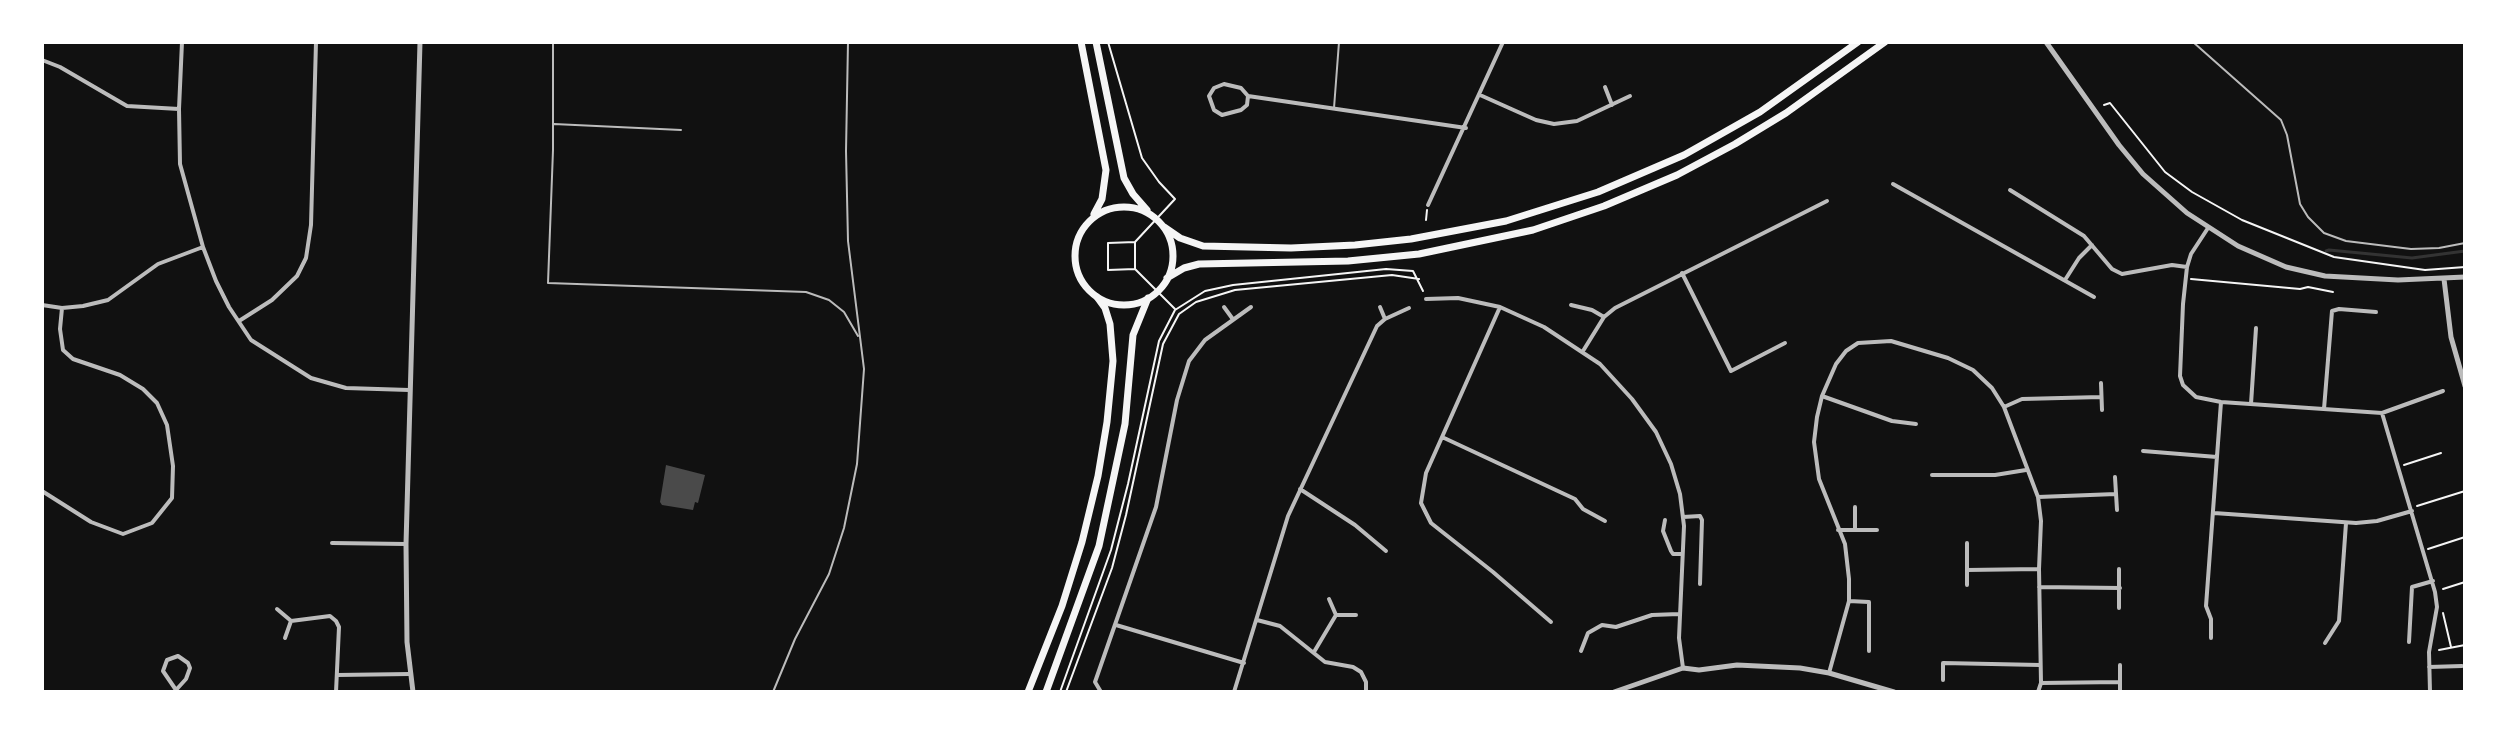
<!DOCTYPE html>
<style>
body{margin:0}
#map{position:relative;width:2507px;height:734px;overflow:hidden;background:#111;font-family:Lora,serif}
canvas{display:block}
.frame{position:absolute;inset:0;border:44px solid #fff;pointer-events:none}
</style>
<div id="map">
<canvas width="2507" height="734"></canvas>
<div class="frame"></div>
</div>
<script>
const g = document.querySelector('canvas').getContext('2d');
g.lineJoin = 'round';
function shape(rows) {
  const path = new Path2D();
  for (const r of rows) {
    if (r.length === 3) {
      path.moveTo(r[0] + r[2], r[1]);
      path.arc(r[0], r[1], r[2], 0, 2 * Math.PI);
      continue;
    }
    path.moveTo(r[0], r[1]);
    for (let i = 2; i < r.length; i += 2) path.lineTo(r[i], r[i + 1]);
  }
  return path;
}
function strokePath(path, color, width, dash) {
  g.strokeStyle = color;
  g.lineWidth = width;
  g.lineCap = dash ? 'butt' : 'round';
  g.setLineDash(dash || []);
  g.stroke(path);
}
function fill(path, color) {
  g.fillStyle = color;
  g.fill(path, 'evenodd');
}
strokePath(shape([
 [2326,251,2329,250,2412,258,2465,251]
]), '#333', 3);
fill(shape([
 [666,465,705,475,698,503,695,502,693,510,662,505,660,502]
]), '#4a4a4a');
strokePath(shape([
 [1108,42,1142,158,1159,182,1175,199,1135,242],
 [2104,105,2110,103,2165,172,2192,192,2242,220,2334,257,2425,270,2465,267],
 [1426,220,1427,210],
 [1135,269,1108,270,1108,243,1135,242,1135,269,1175,309],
 [2191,279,2300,289,2308,287,2333,292],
 [2404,465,2441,453],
 [2417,506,2465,491],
 [2428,549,2465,537],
 [2443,589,2465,582],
 [2443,613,2451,647],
 [2439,650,2465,645],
 [1060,692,1111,550,1128,484,1159,341,1175,310,1205,291,1233,285,1386,269,1413,271,1423,291],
 [1066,692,1112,568,1126,515,1163,344,1179,314,1196,302,1235,290,1392,275,1419,279]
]), '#f5f5f5', 2);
strokePath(shape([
 [553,42,553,150,548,283,806,292,829,300,844,312,858,336],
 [2193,42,2281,120,2287,135,2300,204,2308,217,2324,233,2346,241,2411,249,2439,248,2465,243],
 [1334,108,1339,42],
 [554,124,681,130],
 [773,692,795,639,829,574,844,528,857,464,864,369,848,241,846,151,848,42]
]), '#bcbcbc', 2);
strokePath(shape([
 [182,42,179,109,180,164,203,247,216,281,229,307,251,340,311,378,346,388,409,390],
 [42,60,60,67,127,106,179,109],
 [1605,87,1612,105],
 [1480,95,1536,120,1554,124,1577,121,1630,96],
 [1248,96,1247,105,1241,110,1222,115,1214,110,1209,96,1214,88,1224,84,1241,88,1248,96,1466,128],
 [1893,184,2094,297],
 [2010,190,2084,236,2112,269,2122,274,2172,265,2187,267],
 [1428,205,1503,42],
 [2208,228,2191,254,2187,267,2183,304,2180,376,2183,385,2196,397,2221,402,2382,413,2443,391],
 [1682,273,1731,371,1785,343],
 [2065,280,2079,258,2092,245],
 [1426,299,1458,298,1500,307,1544,327,1600,364,1632,399,1656,432,1671,464,1680,494,1684,526,1679,638,1683,668],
 [42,305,62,308,83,306,108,300,158,264,203,247],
 [1571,305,1592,310,1604,317],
 [1224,307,1232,318],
 [1500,307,1426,473,1421,503,1431,523,1493,572,1551,622],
 [1385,319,1409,308],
 [239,321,272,300,297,276,306,258,311,225,316,42],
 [1583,351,1604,317,1615,308,1827,201],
 [2101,383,2102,410],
 [1822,396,1892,421,1916,424],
 [2251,404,2256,328],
 [2004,407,2022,399,2101,397],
 [2324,409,2332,311,2339,309,2376,312],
 [2382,413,2435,592,2437,607,2429,652,2430,692],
 [1442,437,1575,499,1583,509,1605,521],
 [2143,451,2217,457],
 [1932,475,1995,475,2026,470],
 [2115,477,2117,510],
 [1300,489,1355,525,1386,551],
 [42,491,91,522,123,534,152,523,172,498,173,466,167,425,157,403,143,389,120,375,73,359,63,350,60,329,62,308],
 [2038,497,2116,494],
 [1855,507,1855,530],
 [2214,513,2356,523,2377,521,2412,511],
 [1683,517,1700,516,1702,520,1700,584],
 [1665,520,1663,531,1671,551,1673,554,1682,554],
 [1838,530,1877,530],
 [332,543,406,544],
 [1967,543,1967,585],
 [1967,570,2039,569],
 [2039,587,2120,588],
 [1329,599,1336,615,1356,615],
 [1849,601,1869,602,1869,651],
 [2119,608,2119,569],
 [277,609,290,620],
 [1257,620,1280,626,1325,662,1353,667,1361,672,1366,682,1366,692],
 [1116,625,1244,663],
 [285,638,291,621,330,616,336,621,339,627,336,692],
 [2211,638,2211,619,2206,606,2221,402],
 [2409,642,2412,587,2433,581],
 [2325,643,2339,621,2346,523],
 [1581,651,1588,633,1602,625,1616,627,1652,615,1679,614],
 [1314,652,1336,615],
 [178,656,188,663,190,668,186,679,176,690,163,671,167,660,178,656],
 [2120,665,2120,692],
 [2429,667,2462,666],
 [1829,673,1849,601,1849,579,1845,544,1819,479,1814,442,1817,417,1822,396,1836,364,1846,351,1858,343,1891,341,1948,358,1973,370,1992,388,2004,407,2038,497,2041,521,2039,569,2041,683,2038,692],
 [337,675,410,674],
 [1943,680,1943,663,2040,665],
 [2041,683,2120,682],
 [1101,692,1095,682,1156,507,1177,400,1189,361,1205,340,1251,307],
 [1234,692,1288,516,1377,326,1385,319,1380,307]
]), '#bcbcbc', 4);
strokePath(shape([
 [2046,42,2119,145,2143,174,2187,213,2238,246,2286,267,2325,276,2398,280,2465,277],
 [2444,279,2451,337,2465,386],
 [413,692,407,642,406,544,420,42],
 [1614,692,1683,668,1699,670,1737,665,1800,668,1829,673,1894,692]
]), '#bcbcbc', 5);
strokePath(shape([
 [1028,692,1062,606,1082,542,1098,476,1107,422,1113,361,1110,324,1105,308,1097,297],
 [1046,692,1099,546,1125,424,1133,335,1148,298]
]), '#f5f5f5', 7);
strokePath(shape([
 [1081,42,1106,170,1102,199,1094,214],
 [1096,42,1124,178,1133,194,1147,210],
 [1124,256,49],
 [1164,227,1180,238,1203,246,1291,248,1355,245,1411,239,1506,221,1598,192,1684,155,1760,112,1858,42],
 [1167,278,1184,268,1199,264,1348,261,1419,254,1533,230,1604,206,1677,175,1735,144,1786,113,1885,42]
]), '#f5f5f5', 7);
</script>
